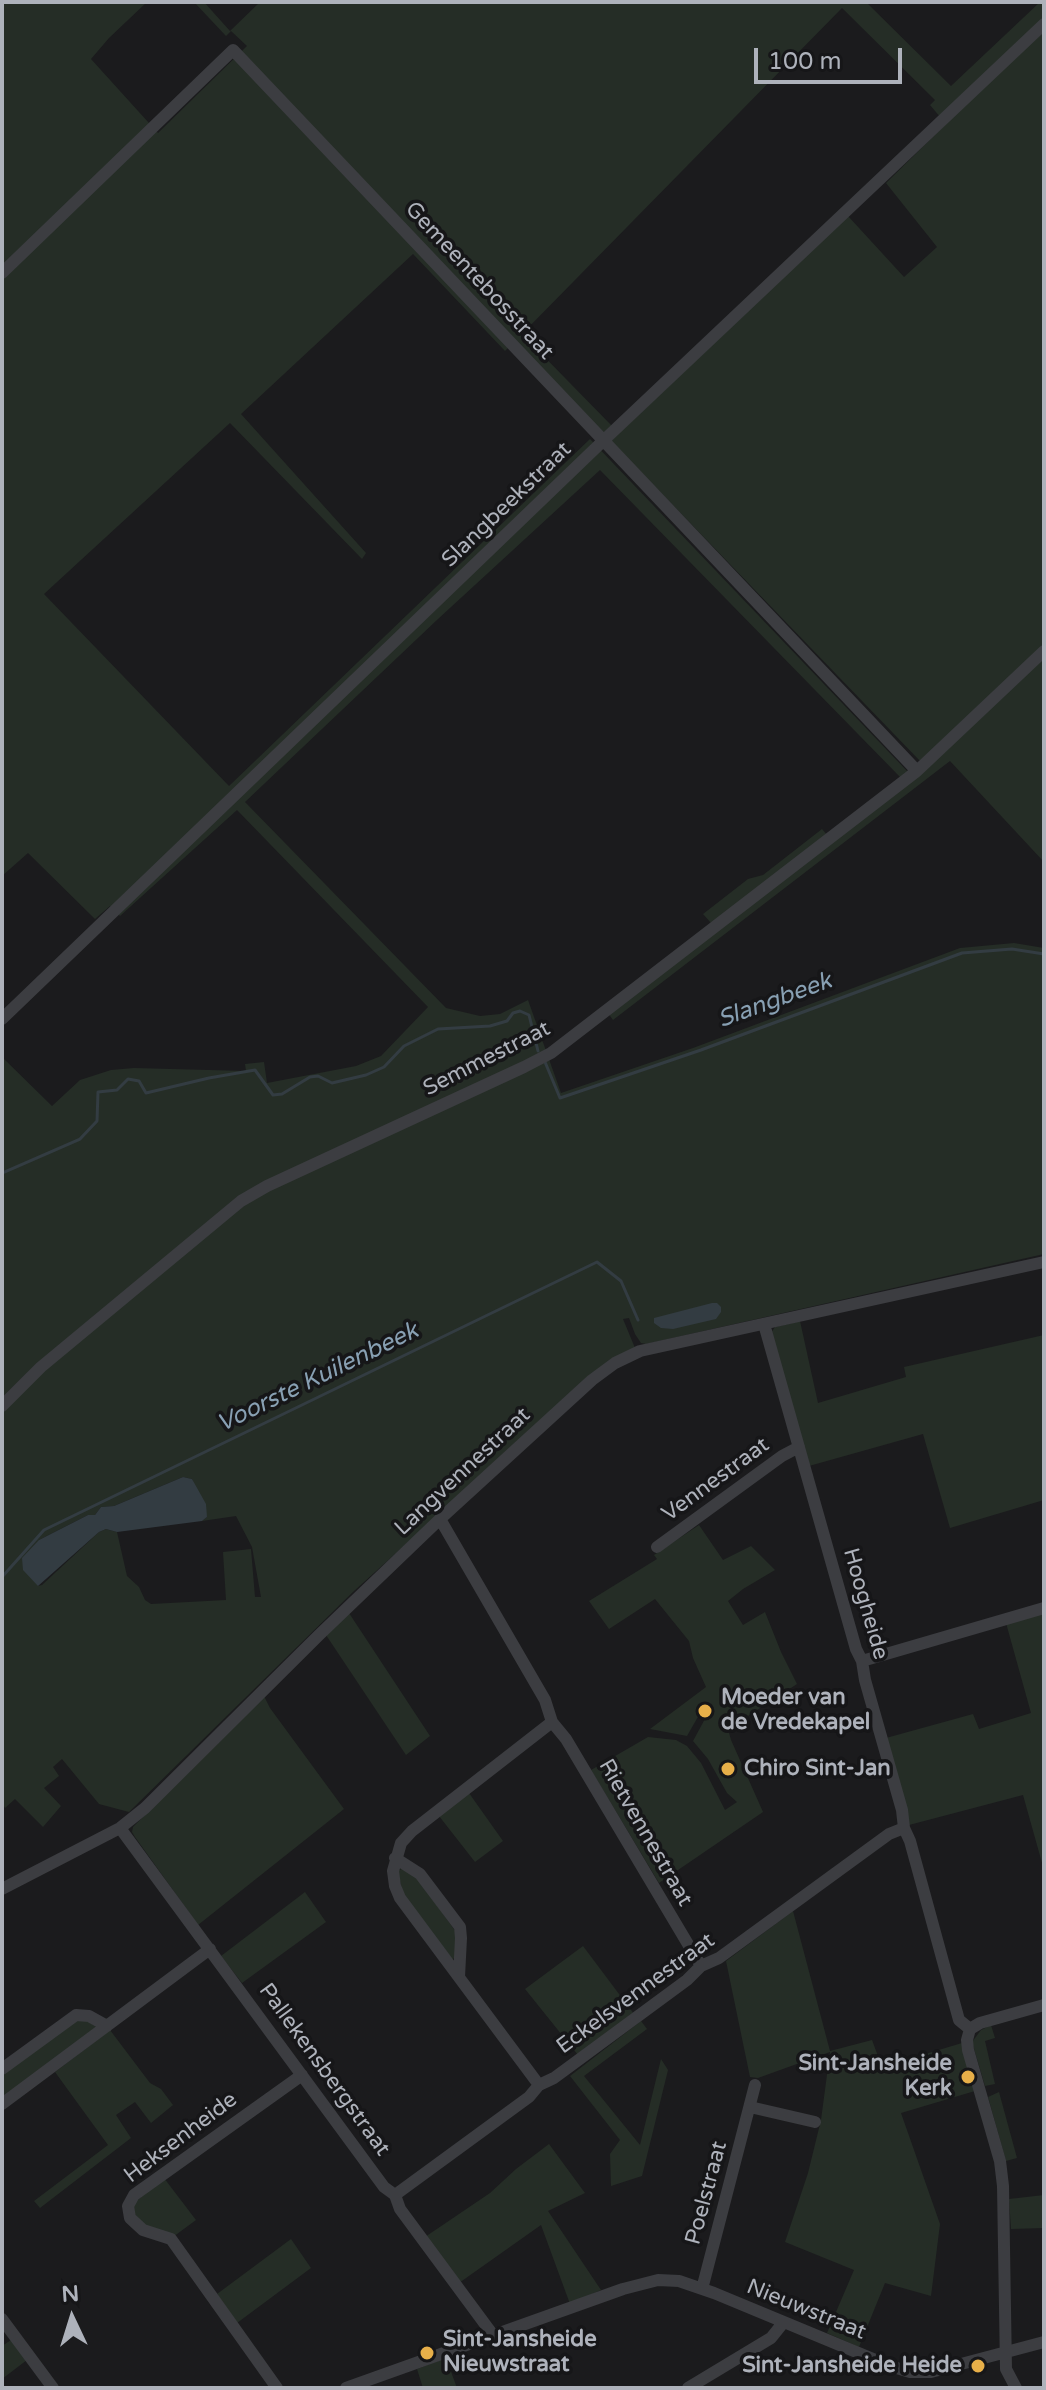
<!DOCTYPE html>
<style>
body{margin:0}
#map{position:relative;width:1046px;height:2390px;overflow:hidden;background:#1b1b1d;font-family:"Varela Round",sans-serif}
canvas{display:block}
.frame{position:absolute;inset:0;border:4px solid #aeb2bb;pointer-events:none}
.north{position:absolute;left:32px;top:2278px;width:80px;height:80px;-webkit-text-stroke:6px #161618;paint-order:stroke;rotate:356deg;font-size:22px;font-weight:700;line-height:32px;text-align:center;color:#aeb2bb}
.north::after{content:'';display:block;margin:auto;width:28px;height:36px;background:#aeb2bb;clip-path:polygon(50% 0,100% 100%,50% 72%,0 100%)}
.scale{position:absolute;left:754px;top:48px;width:148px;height:36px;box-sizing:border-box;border:4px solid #aeb2bb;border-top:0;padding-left:10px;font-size:24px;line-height:28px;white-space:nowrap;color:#aeb2bb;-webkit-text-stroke:6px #161618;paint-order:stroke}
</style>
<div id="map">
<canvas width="1046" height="2390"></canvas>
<div class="frame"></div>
<div class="north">N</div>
<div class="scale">100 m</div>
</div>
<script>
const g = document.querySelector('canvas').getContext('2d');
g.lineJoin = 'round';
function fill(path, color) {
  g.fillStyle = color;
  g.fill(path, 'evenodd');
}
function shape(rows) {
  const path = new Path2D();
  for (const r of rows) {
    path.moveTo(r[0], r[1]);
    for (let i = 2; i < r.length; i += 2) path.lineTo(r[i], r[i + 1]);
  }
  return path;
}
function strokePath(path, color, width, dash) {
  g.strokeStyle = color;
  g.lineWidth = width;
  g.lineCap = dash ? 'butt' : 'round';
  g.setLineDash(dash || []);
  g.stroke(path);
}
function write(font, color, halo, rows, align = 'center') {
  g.font = font + ' "Varela Round",sans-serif';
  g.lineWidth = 7;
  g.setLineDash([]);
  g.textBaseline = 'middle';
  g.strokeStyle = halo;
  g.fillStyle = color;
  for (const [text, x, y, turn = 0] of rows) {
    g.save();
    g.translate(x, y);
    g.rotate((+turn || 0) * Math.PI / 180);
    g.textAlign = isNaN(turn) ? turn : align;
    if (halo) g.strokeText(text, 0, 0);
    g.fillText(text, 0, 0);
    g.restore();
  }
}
fill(shape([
 [2,2,147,2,109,38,91,59,158,133,247,46,231,31,226,36,194,2,204,2,230,31,260,2,866,2,951,86,1040,2,1044,2,1044,645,996,690,1044,655,1044,862,950,761,613,1020,605,1009,711,923,703,914,748,879,763,875,822,829,828,836,900,777,600,470,438,619,245,802,446,1008,480,1016,500,1014,528,1000,561,1093,693,1048,960,948,1014,943,1044,948,1044,1254,646,1344,641,1343,635,1334,629,1318,623,1319,635,1348,435,1518,354,1591,129,1812,99,1804,62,1759,53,1767,59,1776,44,1788,61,1806,43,1827,15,1799,5,1808,2,1803,2,1057,52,1106,80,1080,111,1070,134,1068,246,1071,245,1064,264,1062,267,1083,356,1066,381,1056,428,1007,237,810,120,916,110,906,95,919,28,853,2,876],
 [842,8,935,100,930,105,946,124,886,183,937,247,904,277,848,216,611,441,920,761,907,771,590,439,229,786,44,594,230,423,362,559,366,553,241,414,413,254,505,351,513,343,602,434,612,426,522,334],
 [183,1477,192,1479,207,1517,202,1521,236,1516,252,1547,261,1597,255,1597,251,1549,223,1552,226,1600,151,1604,145,1600,139,1587,127,1576,117,1532,106,1529,99,1532,42,1585,38,1586,39,1540,88,1515,95,1515,101,1507,114,1506],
 [800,1321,818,1403,906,1377,904,1367,1044,1335,1044,1500,950,1528,923,1434,809,1466,771,1333,775,1327],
 [699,1525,723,1560,751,1546,775,1570,743,1589,728,1601,743,1625,765,1612,781,1652,797,1684,728,1729,731,1740,763,1812,659,1883,591,1770,648,1737,676,1740,687,1746,701,1763,725,1810,737,1802,727,1793,708,1759,693,1741,706,1717,699,1715,687,1736,650,1729,706,1687,693,1658,689,1641,655,1599,609,1629,589,1601,657,1559,654,1555],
 [1044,1612,1044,1870,1023,1795,909,1825,886,1738,973,1714,979,1729,1031,1713,1006,1623],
 [349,1613,430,1736,406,1755,326,1635],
 [264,1696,270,1708,344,1809,198,1925,135,1837,132,1832,133,1827],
 [469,1793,503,1841,475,1862,439,1816],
 [403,1868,415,1874,456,1932,456,1958,452,1959,403,1894,398,1871],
 [305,1892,326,1922,242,1983,221,1956],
 [793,1911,830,2051,872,2040,882,2067,962,2043,975,2091,901,2113,940,2224,931,2296,885,2283,859,2347,827,2333,854,2270,785,2242,808,2173,821,2120,830,2052,758,2078,750,2077,726,1961],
 [583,1946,634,2014,578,2055,525,1989],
 [83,2018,98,2028,6,2097,2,2096,2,2075,5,2071,74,2021],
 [641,2021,647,2029,584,2076,640,2145,661,2059,668,2070,642,2176,611,2186,610,2154,620,2140,570,2076],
 [991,2025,995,2038,985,2041,995,2084,985,2086,972,2042,981,2030],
 [110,2030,150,2083,161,2089,173,2105,151,2123,135,2102,116,2115,131,2138,40,2208,34,2201,108,2145,55,2072],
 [999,2092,1017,2158,1006,2161,988,2097],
 [549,2144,585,2193,548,2211,601,2290,570,2304,541,2225,459,2283,425,2237,490,2193,516,2169],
 [164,2178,196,2220,173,2237,137,2222,133,2207,135,2202],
 [1044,2195,1044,2228,1011,2229,1009,2199],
 [291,2239,311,2268,237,2323,217,2294],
 [11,2340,27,2360,2,2379,2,2346],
 [446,2358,457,2388,423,2388,417,2369]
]), '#252d26');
fill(shape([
 [712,1303,717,1303,721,1307,721,1312,716,1319,673,1329,661,1328,654,1323,654,1318],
 [183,1477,192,1479,206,1504,207,1517,202,1521,117,1532,106,1529,99,1532,38,1586,23,1570,22,1558,39,1540,88,1515,95,1515,101,1507,114,1506]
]), '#333c42');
strokePath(shape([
 [545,1062,560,1098,701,1050,962,953,1012,949,1044,954],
 [2,1173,80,1139,97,1121,98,1092,117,1090,128,1079,139,1081,146,1093,209,1078,255,1070,273,1095,282,1094,310,1077,318,1076,332,1083,366,1075,384,1067,404,1046,438,1029,490,1026,507,1021,513,1013,520,1011,529,1015,538,1051],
 [2,1577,44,1530,597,1262,621,1281,638,1320]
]), '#333c42', 3);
strokePath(shape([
 [2,273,233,50,917,771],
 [2,1019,603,441,1044,24],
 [764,1324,856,1649,862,1661,865,1680,902,1810,904,1828,910,1841,959,2020,970,2029],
 [2,1406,41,1367,241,1201,267,1186,524,1067,551,1053,917,771,1044,651],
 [440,1519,545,1700,552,1722,566,1739,701,1966],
 [657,1547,782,1456,799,1447],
 [862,1661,1044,1608],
 [120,1828,384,2187,395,2195,400,2209,493,2335],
 [395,1858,420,1874,460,1927,461,1938,459,1977],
 [2,1889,120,1828,145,1808,319,1635,440,1519,592,1380,615,1363,640,1351,1044,1262],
 [970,2029,967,2040,968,2050,1000,2161,1003,2186,1006,2369,1016,2388],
 [970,2029,980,2023,1044,2005],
 [2,2069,76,2015,89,2016,107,2026],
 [539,2085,400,1898,395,1886,393,1871,401,1843,412,1831,552,1722],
 [2,2104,210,1949],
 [750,2107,815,2122],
 [395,2195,529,2097,539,2085,554,2078,687,1980,701,1966,719,1958,889,1834,904,1828],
 [702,2289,755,2085],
 [2,2319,53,2388],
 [277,2388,171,2239,143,2230,130,2218,128,2206,134,2195,302,2075],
 [346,2388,623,2289,658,2280,679,2281,714,2293,890,2366,910,2372,931,2372,1044,2342],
 [688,2388,771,2338,783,2323]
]), '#3c3d41', 12);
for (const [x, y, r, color] of [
 [705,1711,8,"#e7af49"],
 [728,1769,8,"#e7af49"],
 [968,2077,8,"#e7af49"],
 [427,2353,8,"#e7af49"],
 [978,2366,8,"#e7af49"]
]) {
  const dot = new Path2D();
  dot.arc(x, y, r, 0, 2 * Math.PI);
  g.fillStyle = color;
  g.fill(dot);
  strokePath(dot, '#161618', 3);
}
write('22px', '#aeb2bb', '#161618', [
 ["Gemeentebosstraat",479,281,47],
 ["Slangbeekstraat",507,505,-44],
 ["Semmestraat",487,1059,-27],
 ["Langvennestraat",463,1472,-43],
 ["Vennestraat",716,1480,-36],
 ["Hoogheide",865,1604,74],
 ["Rietvennestraat",645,1833,60],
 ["Eckelsvennestraat",636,1994,-36],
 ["Pallekensbergstraat",324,2070,54],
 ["Heksenheide",181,2138,-37],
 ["Poelstraat",707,2193,-75],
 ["Nieuwstraat",806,2310,22]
]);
write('bold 22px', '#aeb2bb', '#161618', [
 ["Moeder van",721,1698],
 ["de Vredekapel",721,1723],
 ["Chiro Sint-Jan",744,1769],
 ["Sint-Jansheide",952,2064,"right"],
 ["Kerk",952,2089,"right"],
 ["Sint-Jansheide",443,2340],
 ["Nieuwstraat",443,2365],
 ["Sint-Jansheide Heide",962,2366,"right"]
], 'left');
write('italic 24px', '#88a0b3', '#161618', [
 ["Slangbeek",775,1001,-20],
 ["Voorste Kuilenbeek",318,1378,-26]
]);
</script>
